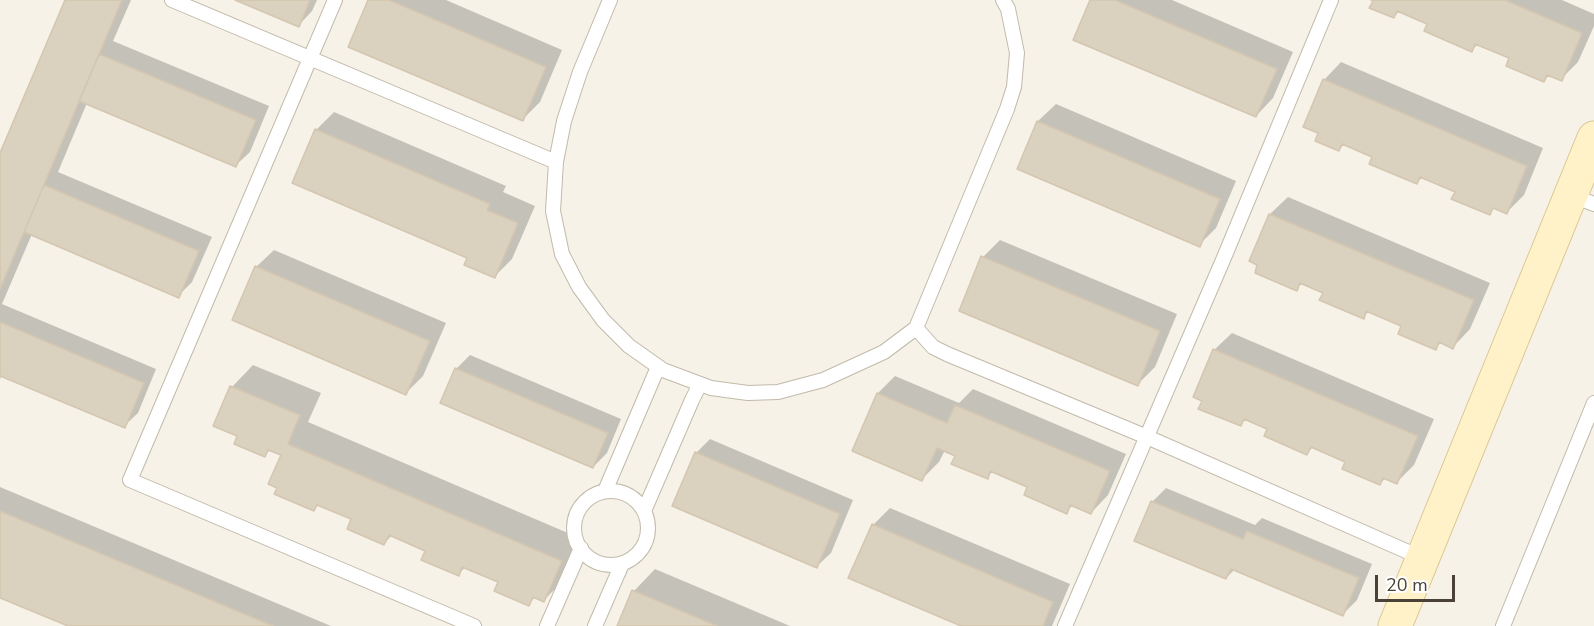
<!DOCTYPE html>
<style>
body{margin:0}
#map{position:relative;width:1594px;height:626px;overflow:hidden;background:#f6f2e8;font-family:"Nunito Sans",sans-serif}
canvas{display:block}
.scale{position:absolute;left:1375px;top:575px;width:80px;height:27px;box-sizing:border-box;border:3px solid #4a4236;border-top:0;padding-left:8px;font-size:18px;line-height:21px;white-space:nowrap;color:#4a4236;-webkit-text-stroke:4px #fff;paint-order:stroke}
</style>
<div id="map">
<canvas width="1594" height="626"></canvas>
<div class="scale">20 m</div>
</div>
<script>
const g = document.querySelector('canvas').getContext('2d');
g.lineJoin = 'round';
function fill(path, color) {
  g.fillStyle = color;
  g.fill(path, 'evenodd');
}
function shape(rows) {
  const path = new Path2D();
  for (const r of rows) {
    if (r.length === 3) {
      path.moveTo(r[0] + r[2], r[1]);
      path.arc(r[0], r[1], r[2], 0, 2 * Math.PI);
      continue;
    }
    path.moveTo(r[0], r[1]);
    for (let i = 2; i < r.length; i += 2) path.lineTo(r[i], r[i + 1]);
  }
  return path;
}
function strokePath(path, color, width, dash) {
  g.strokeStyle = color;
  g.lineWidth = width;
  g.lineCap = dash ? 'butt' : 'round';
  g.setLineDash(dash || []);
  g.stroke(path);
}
fill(shape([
 [66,0,131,0,113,41,269,106,250,152,236,165,87,103,58,172,212,237,192,282,178,296,32,234,2,304,156,369,138,413,124,426,2,375,0,379,0,157],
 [238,0,317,0,312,11,299,25],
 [370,0,446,0,562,50,540,102,523,119],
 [1092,0,1172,0,1293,52,1273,98,1256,116],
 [1375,0,1562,0,1594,14,1594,26,1578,62,1561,79,1550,74,1544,81,1511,58,1478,44,1472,50,1429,23,1400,10,1394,17],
 [1341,62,1543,148,1524,195,1507,212,1495,207,1489,214,1457,191,1423,177,1417,182,1374,156,1345,143,1339,150,1320,133,1324,80],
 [1056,104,1236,181,1216,228,1199,245,1019,169,1038,121],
 [334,112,506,186,503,192,535,206,512,259,495,276,469,257,316,130],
 [1288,197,1490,283,1470,329,1453,347,1442,342,1435,348,1403,325,1369,311,1363,317,1325,292,1302,283,1296,289,1259,265,1251,261,1270,214],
 [1000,240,1177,314,1155,367,1138,384,983,257],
 [274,250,446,323,423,376,406,393,256,267],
 [1232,333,1434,419,1414,465,1397,482,1386,478,1379,484,1347,461,1313,447,1307,453,1269,428,1246,419,1240,425,1214,350],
 [470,355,621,419,607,453,593,467,456,369],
 [253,365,321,393,308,422,582,539,566,578,544,600,536,596,529,604,500,581,466,566,459,574,427,550,392,535,384,544,353,518,319,504,314,509,283,454,271,449,265,455,239,436,215,425,232,387],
 [895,376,959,403,973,389,1126,454,1108,495,1091,513,1073,505,1066,512,1029,486,993,471,987,477,957,455,945,450,939,462,922,479,854,450,878,393],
 [710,439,853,500,831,553,817,566,696,453],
 [0,487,331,626,71,626,0,596],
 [1166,488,1255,525,1262,518,1372,564,1357,600,1343,614,1235,569,1226,578,1152,502],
 [890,508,1070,584,1052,626,965,626,873,525],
 [655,569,790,626,619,626,634,591]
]), '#0003');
const building = shape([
 [65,0,122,0,0,289,0,153,65,0],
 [235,0,310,0,299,27,235,0],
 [368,0,389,0,546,67,523,121,348,47,368,0],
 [1090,0,1115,0,1277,69,1256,117,1073,40,1090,0],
 [1371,0,1505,0,1582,33,1562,81,1547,75,1544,82,1506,66,1509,58,1475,44,1472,52,1424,31,1427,24,1397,11,1394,18,1369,8,1373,1,1371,0],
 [99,54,256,120,236,167,79,101,99,54],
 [1323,79,1527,166,1507,214,1493,208,1490,215,1451,199,1455,192,1420,177,1417,184,1369,164,1372,157,1342,144,1339,151,1315,141,1318,133,1303,127,1323,79],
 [1037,121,1220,199,1200,247,1017,169,1037,121],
 [315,129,490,204,487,210,518,223,495,278,464,265,467,258,292,183,315,129],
 [44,185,199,251,179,298,24,232,44,185],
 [1269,214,1474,300,1453,349,1439,342,1436,350,1398,334,1401,326,1366,311,1364,319,1319,300,1323,293,1300,283,1297,291,1255,273,1257,265,1249,261,1269,214],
 [981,256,1160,331,1138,386,959,311,981,256],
 [255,266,430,341,406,395,232,320,255,266],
 [0,322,144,383,125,428,0,376,0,322],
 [1213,349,1418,436,1397,484,1383,478,1380,485,1342,469,1345,462,1311,447,1307,455,1264,436,1267,429,1244,419,1241,426,1198,409,1202,401,1193,397,1213,349],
 [455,368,608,433,593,468,440,403,455,368],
 [230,386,300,415,288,444,562,561,544,602,533,597,529,606,494,591,498,582,462,567,459,576,421,560,425,551,389,535,384,545,347,529,351,519,317,505,314,511,274,494,277,488,268,484,281,455,268,450,265,457,234,444,237,436,213,426,230,386],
 [877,393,947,423,955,405,1110,471,1091,514,1070,505,1067,514,1024,495,1027,487,990,471,988,479,951,464,955,456,937,448,922,481,852,451,877,393],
 [695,452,840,514,817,568,672,506,695,452],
 [1151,501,1243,539,1247,531,1359,578,1343,616,1231,569,1226,579,1134,541,1151,501],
 [0,511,273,626,68,626,0,598,0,511],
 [872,524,1053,602,1043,626,961,626,848,578,872,524],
 [632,590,717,626,617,626,632,590]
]);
fill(building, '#dbd1bf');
strokePath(building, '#d4c6af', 1.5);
const lane = shape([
 [172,0,556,162],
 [335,0,130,480,474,626],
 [610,0,580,72,564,121,556,162,553,211,562,254,579,287,603,320,629,346,663,370,711,388,748,393,778,392,823,380,884,352,916,328,1007,109,1014,87,1017,53,1008,9,1003,0],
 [1571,195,1594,204],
 [916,328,933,347,947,354,1147,437,1422,558],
 [611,528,37],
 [605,491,658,367],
 [644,511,692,400,700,384],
 [547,626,581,548],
 [595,626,622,564],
 [1065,626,1223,260,1331,0],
 [1503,626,1594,403]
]);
const secondary = shape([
 [1395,626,1594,138]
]);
strokePath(lane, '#c2baaa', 16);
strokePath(secondary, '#dac794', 35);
strokePath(lane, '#fff', 14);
strokePath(secondary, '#fff2c9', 33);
</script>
